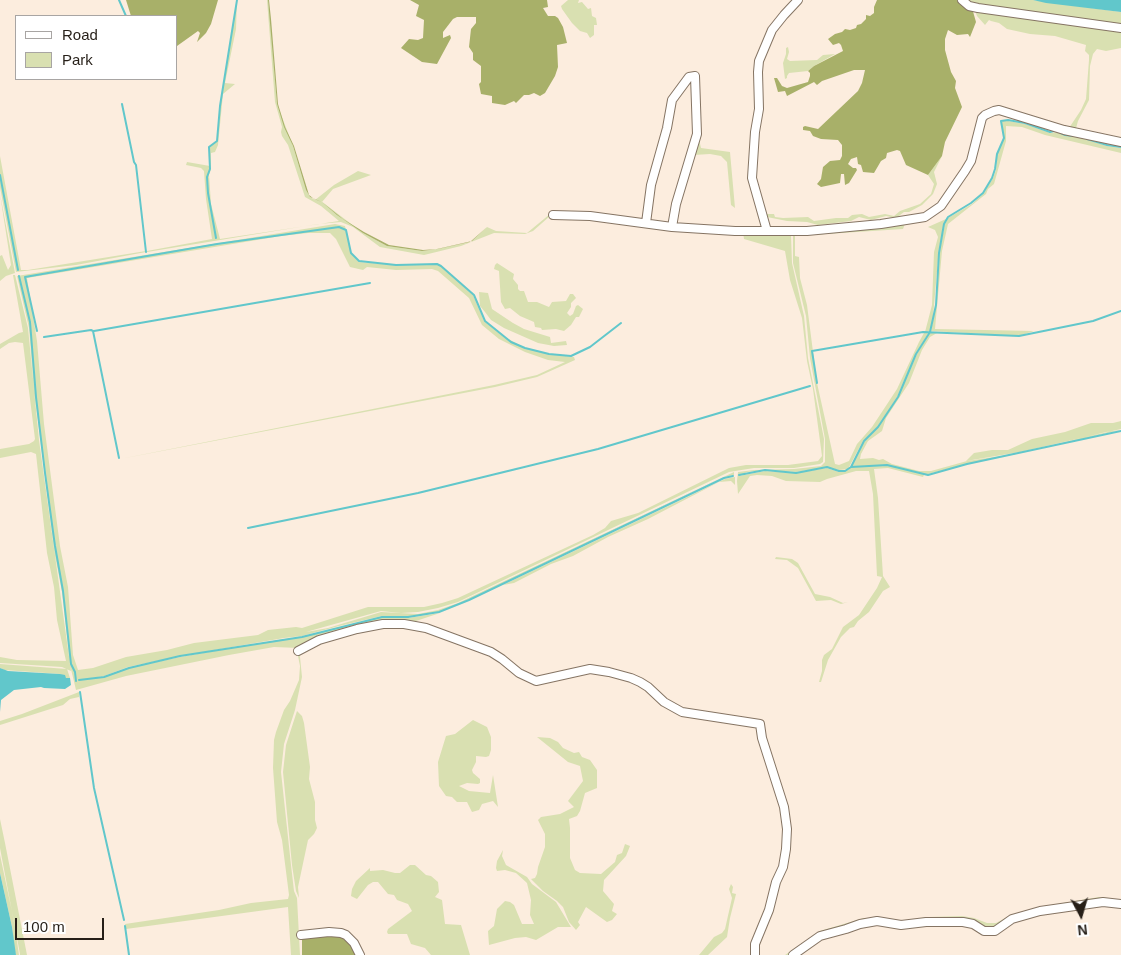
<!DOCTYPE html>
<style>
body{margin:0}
#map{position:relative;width:1121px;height:955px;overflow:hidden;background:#fcedde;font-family:Arial,sans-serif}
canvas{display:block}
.legend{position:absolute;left:15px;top:15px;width:162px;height:65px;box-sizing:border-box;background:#fff;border:1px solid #a8a5a3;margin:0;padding:6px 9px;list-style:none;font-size:15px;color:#261f18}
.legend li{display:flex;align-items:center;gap:10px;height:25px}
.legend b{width:25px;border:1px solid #a8a5a3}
.north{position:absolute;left:1056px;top:890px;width:50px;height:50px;-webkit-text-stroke:4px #fff;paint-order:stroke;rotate:174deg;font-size:14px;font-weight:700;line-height:20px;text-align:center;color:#261f18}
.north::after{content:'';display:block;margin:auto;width:18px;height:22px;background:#261f18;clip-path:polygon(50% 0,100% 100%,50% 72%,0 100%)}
.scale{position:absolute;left:15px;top:918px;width:89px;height:22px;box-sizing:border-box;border:2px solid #261f18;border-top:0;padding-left:6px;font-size:15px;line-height:18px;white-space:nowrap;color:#261f18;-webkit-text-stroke:4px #fff;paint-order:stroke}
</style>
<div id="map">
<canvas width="1121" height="955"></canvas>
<ul class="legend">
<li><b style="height:6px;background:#fff"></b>Road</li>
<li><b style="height:14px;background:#d9e0b1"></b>Park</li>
</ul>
<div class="north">N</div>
<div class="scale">100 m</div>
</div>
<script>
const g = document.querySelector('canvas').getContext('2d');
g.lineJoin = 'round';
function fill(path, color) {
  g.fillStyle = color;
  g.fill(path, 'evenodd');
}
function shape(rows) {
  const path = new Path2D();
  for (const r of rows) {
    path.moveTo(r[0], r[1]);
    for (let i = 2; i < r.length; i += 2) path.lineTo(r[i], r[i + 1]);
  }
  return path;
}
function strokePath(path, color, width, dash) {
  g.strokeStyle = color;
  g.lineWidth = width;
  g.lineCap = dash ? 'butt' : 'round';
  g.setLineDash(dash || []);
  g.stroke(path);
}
fill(shape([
 [237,0,236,29,225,83,235,84,223,94,218,145,215,152,211,153,211,169,209,175,211,204,220,239,339,221,321,206,305,197,288,145,282,136,281,132,282,127,275,102,267,0,268,0,270,17,277,104,293,146,306,190,310,197,315,200,334,185,358,171,371,175,333,189,322,202,321,201,363,233,387,246,422,251,437,249,471,242,487,227,496,231,527,233,550,214,550,216,533,231,525,234,494,233,461,246,424,255,380,247,353,227,341,222,318,224,147,252,147,251,212,239,206,199,204,171,201,168,186,165,187,162,210,166,209,147,217,141,220,106],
 [568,0,579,0,578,3,582,2,588,9,591,8,592,16,596,18,597,25,594,25,594,35,590,38,587,33,580,31,572,23,562,9,561,6],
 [963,0,1033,0,1106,10,1121,12,1121,27,986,9],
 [974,8,1121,29,1121,48,1106,51,1097,49,1093,54,1090,66,1089,100,1078,121,1075,132,999,110,989,112,982,117,982,116,987,111,999,108,1069,128,1081,110,1086,99,1089,60,1089,55,1085,51,1086,45,1055,36,1030,34,1007,29,999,23,991,21,989,20,985,25,977,16],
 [788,47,789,52,787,59,790,61,817,60,823,55,835,54,814,66,808,71,789,73,787,76,787,78,785,79,783,63,786,54,786,48],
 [1003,120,1025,124,1050,133,1058,132,1065,136,1075,136,1107,146,1121,148,1121,153,1045,135,1022,127,1006,126,1006,141,994,184,988,189,986,194,948,224,942,251,935,329,1034,331,1019,336,931,331,936,305,939,253,945,224,948,218,972,204,983,194,993,178,996,170,997,154,1004,138,1001,124],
 [698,135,701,148,730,152,735,208,731,205,727,162,721,156,710,154,694,155,680,202],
 [0,156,21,270,28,270,146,251,146,252,76,265,16,272,0,187],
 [942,156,934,172,937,184,933,194,922,205,909,212,904,212,896,218,886,216,871,220,859,217,851,221,818,225,807,222,787,221,767,217,766,214,774,214,775,217,783,218,808,217,814,221,836,218,848,218,852,215,862,214,869,217,885,214,894,216,900,211,920,204,931,194,934,184,928,175],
 [0,194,15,273,6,276,0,281,0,256,2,255,8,270,11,265],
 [946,219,939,248,933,317,930,331,925,332,932,305,934,252,938,237,935,230,928,227],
 [906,221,903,229,795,236,795,256,799,257,800,278,807,305,817,383,835,464,839,465,849,461,857,444,872,427,897,389,919,342,924,333,929,332,916,353,897,397,887,413,878,426,863,441,848,469,839,470,827,467,796,472,765,470,747,472,739,476,765,471,796,473,827,468,839,472,848,470,851,467,864,442,878,427,898,397,917,354,930,332,937,333,930,337,922,350,909,383,886,418,882,431,868,441,861,454,860,459,873,458,879,460,883,459,892,464,919,471,931,471,967,461,1021,453,1106,432,1121,430,1016,454,967,464,924,475,923,477,888,468,874,469,878,498,883,576,890,587,883,591,869,612,858,621,854,627,850,628,841,637,828,660,821,682,819,682,822,671,822,660,824,655,832,649,843,627,859,615,877,588,882,577,877,576,873,494,869,471,856,471,827,479,820,482,786,481,772,476,757,475,750,476,738,494,737,481,738,472,754,470,794,469,821,466,825,462,825,439,810,358,806,316,793,263,793,235],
 [335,224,345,226,351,253,359,262,396,265,437,264,441,266,473,295,484,321,503,336,525,348,549,354,574,357,575,360,537,377,495,387,120,459,494,385,537,375,565,362,548,360,525,352,499,339,482,325,469,298,438,271,432,269,396,270,367,267,363,270,350,267,336,239,330,233,308,233,281,236,27,278,37,341,44,424,60,546,68,587,73,655,78,670,93,668,126,657,167,650,194,643,258,635,268,630,296,627,302,628,368,607,424,607,442,603,458,598,593,535,605,528,611,521,638,513,729,468,746,465,788,465,818,461,822,456,813,389,807,361,802,318,790,280,785,251,744,239,743,232,790,234,791,236,792,263,804,316,808,358,824,439,823,462,820,464,794,468,754,468,729,472,458,602,438,608,418,612,401,613,381,611,306,632,328,628,381,612,418,614,438,610,458,603,734,472,734,475,724,477,468,600,439,612,408,617,382,616,339,626,302,636,284,638,180,656,128,667,104,676,86,679,104,677,129,668,180,657,284,639,302,637,382,617,408,618,440,613,410,623,394,622,299,648,274,647,229,655,126,676,76,690,70,665,62,592,55,555,34,390,29,328,17,276],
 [497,263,514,274,513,279,518,285,518,289,520,291,524,291,528,302,537,302,549,307,552,302,566,301,570,294,573,294,576,298,571,303,571,307,567,313,570,316,573,314,576,306,578,305,583,309,579,317,576,317,571,325,564,331,556,329,542,330,541,328,535,327,534,322,520,316,510,308,505,309,501,302,499,271,494,269,495,265],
 [13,275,15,275,28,328,39,440,71,671,62,667,0,663,0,657,17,660,66,661,57,620,54,587,47,553,36,454,31,452,0,458,0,449,29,444,34,441,35,439,23,343,15,342,9,343,0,349,0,344,19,333,23,332],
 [479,292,488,293,492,309,513,323,524,329,550,337,551,343,566,341,567,345,554,346,538,343,504,328,491,320,485,312,480,306],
 [1121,421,1121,429,1020,452,966,461,974,453,992,450,1008,450,1032,439,1065,432,1091,423,1113,423],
 [735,477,735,485,731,481,719,482,648,519,608,537,573,556,551,564,514,583,503,585,725,479],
 [776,557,792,559,798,563,815,594,830,597,843,603,848,602,841,604,831,600,816,601,798,568,787,560,775,559],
 [294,650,298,652,300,657,302,677,295,710,284,744,281,772,291,865,294,891,297,898,300,955,291,955,288,907,126,929,125,924,219,910,251,903,288,899,289,895,282,840,277,822,273,768,274,740,276,732,284,710,290,701,299,680,300,666,298,656],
 [0,664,67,669,70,678,66,678,60,674,4,670,0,668],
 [79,692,79,697,70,699,63,705,0,725,0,721,22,714],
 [297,711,302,716,304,723,310,767,309,779,315,802,315,820,317,828,314,834,308,840,298,887,299,898,296,891,292,865,283,772,286,745],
 [473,720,487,727,491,737,491,750,489,756,486,757,476,756,476,762,472,770,473,773,480,779,480,783,478,784,467,783,459,786,469,791,490,793,493,775,498,807,493,801,482,804,479,810,472,812,467,802,457,802,452,797,446,796,439,786,438,762,446,736,455,734],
 [537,737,550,738,558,742,563,748,574,753,579,752,582,757,590,760,597,770,597,788,585,793,580,811,577,816,569,819,570,828,570,858,575,870,580,873,601,874,615,862,617,855,622,853,625,844,630,846,626,856,604,880,603,891,614,904,612,911,617,914,612,920,607,922,586,907,578,922,580,925,576,930,569,922,563,907,557,901,543,891,531,879,535,878,537,874,538,867,545,847,545,834,538,820,541,817,560,814,574,807,568,801,583,781,580,766,568,762],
 [0,819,5,843,27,955,20,955,20,954,0,848],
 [503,850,502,856,506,865,527,877,532,884,556,902,571,927,558,927,536,940,526,937,515,938,489,945,488,931,494,926,497,909,505,901,510,902,514,905,522,924,534,924,530,915,531,900,527,883,516,873,505,870,497,871,496,868,497,861],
 [0,855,14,921,19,955,16,955,14,948,12,927,0,873],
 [410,865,415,865,426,875,431,876,438,882,439,892,435,897,442,900,445,924,461,925,470,955,431,955,425,948,411,944,407,934,388,934,387,932,388,929,412,911,408,904,397,900,394,895,388,894,378,882,373,882,368,885,357,899,351,896,352,889,356,881,370,868,370,871,383,870,395,873,400,873],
 [731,884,733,887,732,893,736,894,730,918,727,937,708,955,699,955,714,937,722,933,725,929,732,898,729,889],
 [1099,897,1121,900,1121,903,1040,909,995,930,985,929,973,922,911,923,877,920,820,935,790,955,785,955,820,931,864,918,878,918,899,921,929,917,962,916,974,918,987,923,996,923,1011,915,1039,907]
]), '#d9e0b1');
fill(shape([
 [126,0,218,0,211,24,206,33,197,42,200,33,198,31,177,46,176,16,131,16],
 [268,0,269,0,271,19,278,104,285,127,294,146,309,195,314,199,322,202,343,219,364,232,389,245,423,250,438,249,470,242,487,227,472,241,437,249,422,251,387,246,363,233,337,215,322,202,310,197,306,190,293,146,284,127,277,104],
 [410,0,547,0,548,7,543,8,548,16,555,16,558,18,563,27,567,43,557,45,558,67,555,76,545,93,540,96,534,93,529,95,524,95,516,103,514,101,505,105,492,103,492,96,481,94,479,84,481,82,481,66,473,60,473,53,469,47,471,29,476,23,476,17,457,17,453,19,443,32,443,38,450,35,451,38,437,64,422,62,401,48,409,39,418,40,423,38,424,20,416,16,419,5],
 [877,0,961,0,972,8,976,22,970,37,968,34,957,35,948,30,945,39,945,50,951,72,956,81,955,88,962,107,945,142,942,156,928,175,906,165,900,151,897,150,887,153,886,158,881,161,874,173,863,172,861,165,858,164,857,157,851,159,848,164,853,168,856,168,857,170,849,183,845,185,844,174,841,174,840,183,821,187,817,184,821,179,823,167,830,161,840,160,842,156,842,145,838,140,821,139,813,136,810,131,803,130,803,127,805,126,818,129,858,91,862,83,865,70,854,70,822,81,817,85,814,82,787,96,785,91,778,92,774,78,777,78,782,86,787,88,808,82,810,76,810,73,808,71,814,66,843,51,841,45,839,43,833,45,828,39,835,34,842,32,845,29,850,30,856,28,857,25,861,24,866,19,866,15,870,16,874,13,874,7],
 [312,935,345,936,359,955,302,955,302,936]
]), '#a8b069');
fill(shape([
 [1033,0,1121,0,1121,12,1046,3],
 [0,668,8,671,60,674,65,675,66,678,70,678,71,685,65,689,44,688,41,687,14,690,1,700,0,712],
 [0,873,12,927,16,955,0,955]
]), '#61c7cb');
strokePath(shape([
 [119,0,126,16],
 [122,104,134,162,136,165,146,252],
 [1061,133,1065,135,1075,136],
 [1087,139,1107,145,1121,147],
 [0,175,18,270],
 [216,238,208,193,207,177,210,169,209,147,217,141,220,106,237,0],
 [19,276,30,322,36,397,45,473,55,546,63,591,71,664,75,672,76,681],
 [37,331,25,277,217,244,339,227,346,230,351,253,359,261,396,265,437,264,441,266,474,295,485,321,511,342,525,348,549,354,571,356,590,347,621,323],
 [94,331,370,283],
 [44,337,91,330,93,331,119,458],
 [817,383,812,351,923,332,1019,336,1093,321,1121,311],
 [851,467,887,465,928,475,967,464,1121,431],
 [739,475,765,470,796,473,827,467,839,471,845,471,851,467,864,441,878,427,898,397,916,354,930,332,936,305,939,253,944,224,948,217,971,203,983,193,992,178,995,169,997,154,1004,138,1001,121,1008,120,1025,123,1050,132,1054,131],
 [248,528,418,493,598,449,810,386],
 [79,680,104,677,129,668,180,656,302,637,382,617,408,617,439,612,469,600,724,478,733,476],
 [80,692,94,788,124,920],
 [125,926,129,955]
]), '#61c7cb', 2);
const minor = shape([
 [962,0,969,6,978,8,1121,28],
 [553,215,590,216,672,227,735,231,807,231,881,224,925,217,941,206,965,171,971,161,982,118,985,115,994,111,999,110,1064,130,1121,142],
 [646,223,651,185,667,128,672,100,689,77,695,76,697,134,676,204,672,227],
 [767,231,752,178,755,132,759,109,758,72,759,61,772,30,784,15,798,0],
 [298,651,319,640,357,629,383,624,404,624,426,628,491,652,502,659,519,673,536,681,590,669,609,672,631,678,640,682,648,687,664,702,682,712,760,724,762,738,784,807,787,829,786,849,783,867,776,882,769,910,755,944,755,955],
 [301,935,329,932,341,933,346,935,354,943,360,955],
 [793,955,820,936,846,929,860,924,877,921,901,925,926,922,963,922,973,924,984,931,995,931,1012,919,1040,911,1103,902,1121,904]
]);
strokePath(minor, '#857463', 10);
strokePath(minor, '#fff', 8);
</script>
